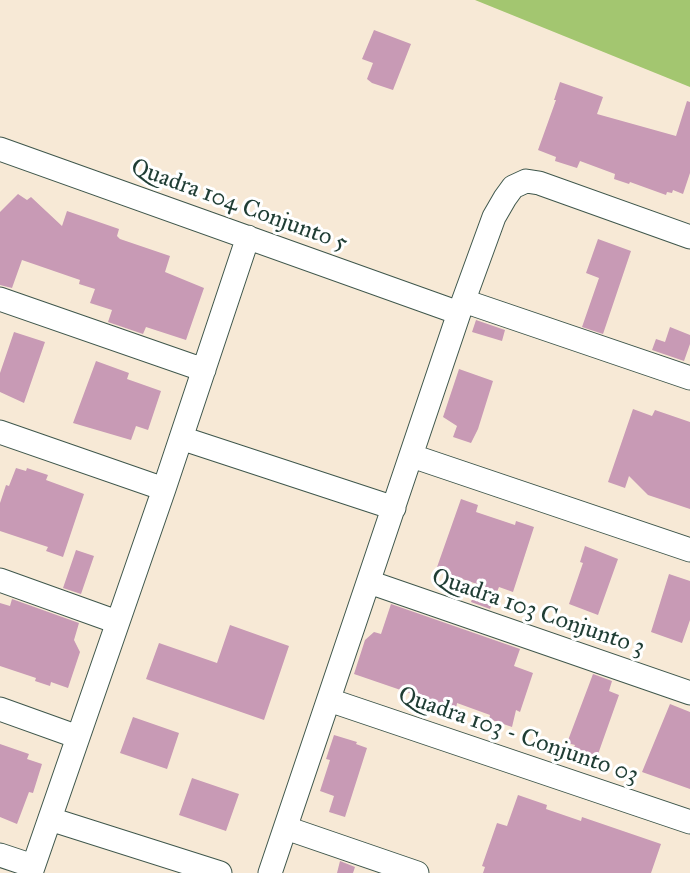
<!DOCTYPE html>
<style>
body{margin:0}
canvas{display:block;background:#f7e9d6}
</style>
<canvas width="690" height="873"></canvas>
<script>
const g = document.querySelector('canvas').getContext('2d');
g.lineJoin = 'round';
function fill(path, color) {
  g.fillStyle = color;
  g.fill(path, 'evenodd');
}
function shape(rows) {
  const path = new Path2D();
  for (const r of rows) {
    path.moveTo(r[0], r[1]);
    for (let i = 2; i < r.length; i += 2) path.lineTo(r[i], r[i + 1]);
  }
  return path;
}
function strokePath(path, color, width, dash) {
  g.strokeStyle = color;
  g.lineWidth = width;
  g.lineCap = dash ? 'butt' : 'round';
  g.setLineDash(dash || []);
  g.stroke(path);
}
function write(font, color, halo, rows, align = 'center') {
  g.font = font + ' "IM FELL Great Primer",serif';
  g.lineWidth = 6;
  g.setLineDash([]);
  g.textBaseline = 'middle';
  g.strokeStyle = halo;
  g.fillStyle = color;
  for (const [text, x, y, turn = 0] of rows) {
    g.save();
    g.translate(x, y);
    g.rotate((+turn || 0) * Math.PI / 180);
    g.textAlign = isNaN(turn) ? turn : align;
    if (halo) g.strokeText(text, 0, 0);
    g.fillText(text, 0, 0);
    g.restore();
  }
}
fill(shape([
 [475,0,690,0,690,87]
]), '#a3c670');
fill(shape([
 [374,30,411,44,393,90,372,83,367,79,373,63,362,59],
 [560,82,603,97,597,114,676,136,687,101,690,102,690,173,683,194,673,190,672,193,667,192,666,195,630,182,629,184,614,179,615,174,580,161,577,168,555,161,556,157,538,150,556,100,554,100],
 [18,194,27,200,31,197,62,226,67,211,119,229,117,236,120,239,170,256,165,272,204,288,186,340,146,327,143,334,108,322,112,310,90,303,95,289,79,284,80,280,22,260,12,288,0,285,0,212],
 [598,239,631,251,603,334,582,327,599,278,586,273],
 [476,320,505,330,502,341,472,332],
 [670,327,690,335,690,344,684,361,652,350,656,339,665,342],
 [14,332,45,342,24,403,0,392,0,373],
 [96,361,129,373,127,379,161,391,148,430,136,426,131,440,73,423],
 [459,369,493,381,478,429,471,443,453,437,457,426,443,417],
 [633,409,652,416,655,410,690,422,690,509,648,495,629,476,625,488,608,482],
 [16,468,26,471,27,468,48,475,46,480,84,494,63,557,46,551,48,547,0,531,0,503,6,485,9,486],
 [461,499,478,505,476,512,515,525,516,521,534,527,513,592,499,587,490,609,471,602,477,584,436,570],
 [585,546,618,559,598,615,569,604,583,563,580,562],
 [76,550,94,556,81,594,63,588],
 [669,574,690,581,690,620,682,643,651,632],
 [12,599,79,623,74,640,80,652,68,688,51,682,50,686,35,681,36,678,0,666,0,603,10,606],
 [391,604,520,649,514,666,533,673,520,712,516,710,512,727,489,719,490,715,457,703,456,709,354,674,365,640,374,632,381,634],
 [230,625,289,646,264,720,146,679,159,643,217,663],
 [593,674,612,681,609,691,619,695,597,757,573,750,575,745,567,743],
 [670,704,690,712,690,789,642,772],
 [133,717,179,733,167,769,120,753],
 [334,735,357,742,356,744,367,748,345,817,329,812,334,796,320,791,330,760,326,759],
 [0,744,29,754,27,759,42,764,33,793,29,792,17,824,0,817],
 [192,778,239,794,226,831,179,815],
 [518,795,547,805,546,809,581,821,582,817,661,844,651,873,483,873,485,867,482,866,497,823,507,826],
 [340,861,355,867,353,873,337,873]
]), '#c89ab5');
const minor = shape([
 [0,149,459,313],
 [0,299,204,370],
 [464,301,690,378],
 [0,432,164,489],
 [181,438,394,508],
 [412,456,690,550],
 [0,580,117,622],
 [369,582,690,693],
 [329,700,690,822],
 [0,709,78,737],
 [50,819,220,873],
 [286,828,417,873],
 [0,855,33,866],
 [31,873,164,489,248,237],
 [270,873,459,313,494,217,505,198,513,187,526,181,539,183,690,237]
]);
strokePath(minor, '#3f574c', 25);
strokePath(minor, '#fff', 23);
write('24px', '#1f3d34', '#fff', [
 ["Quadra 104 Conjunto 5",239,206,20],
 ["Quadra 103 Conjunto 3",538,613,19],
 ["Quadra 103 - Conjunto 03",518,736,19]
]);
</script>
